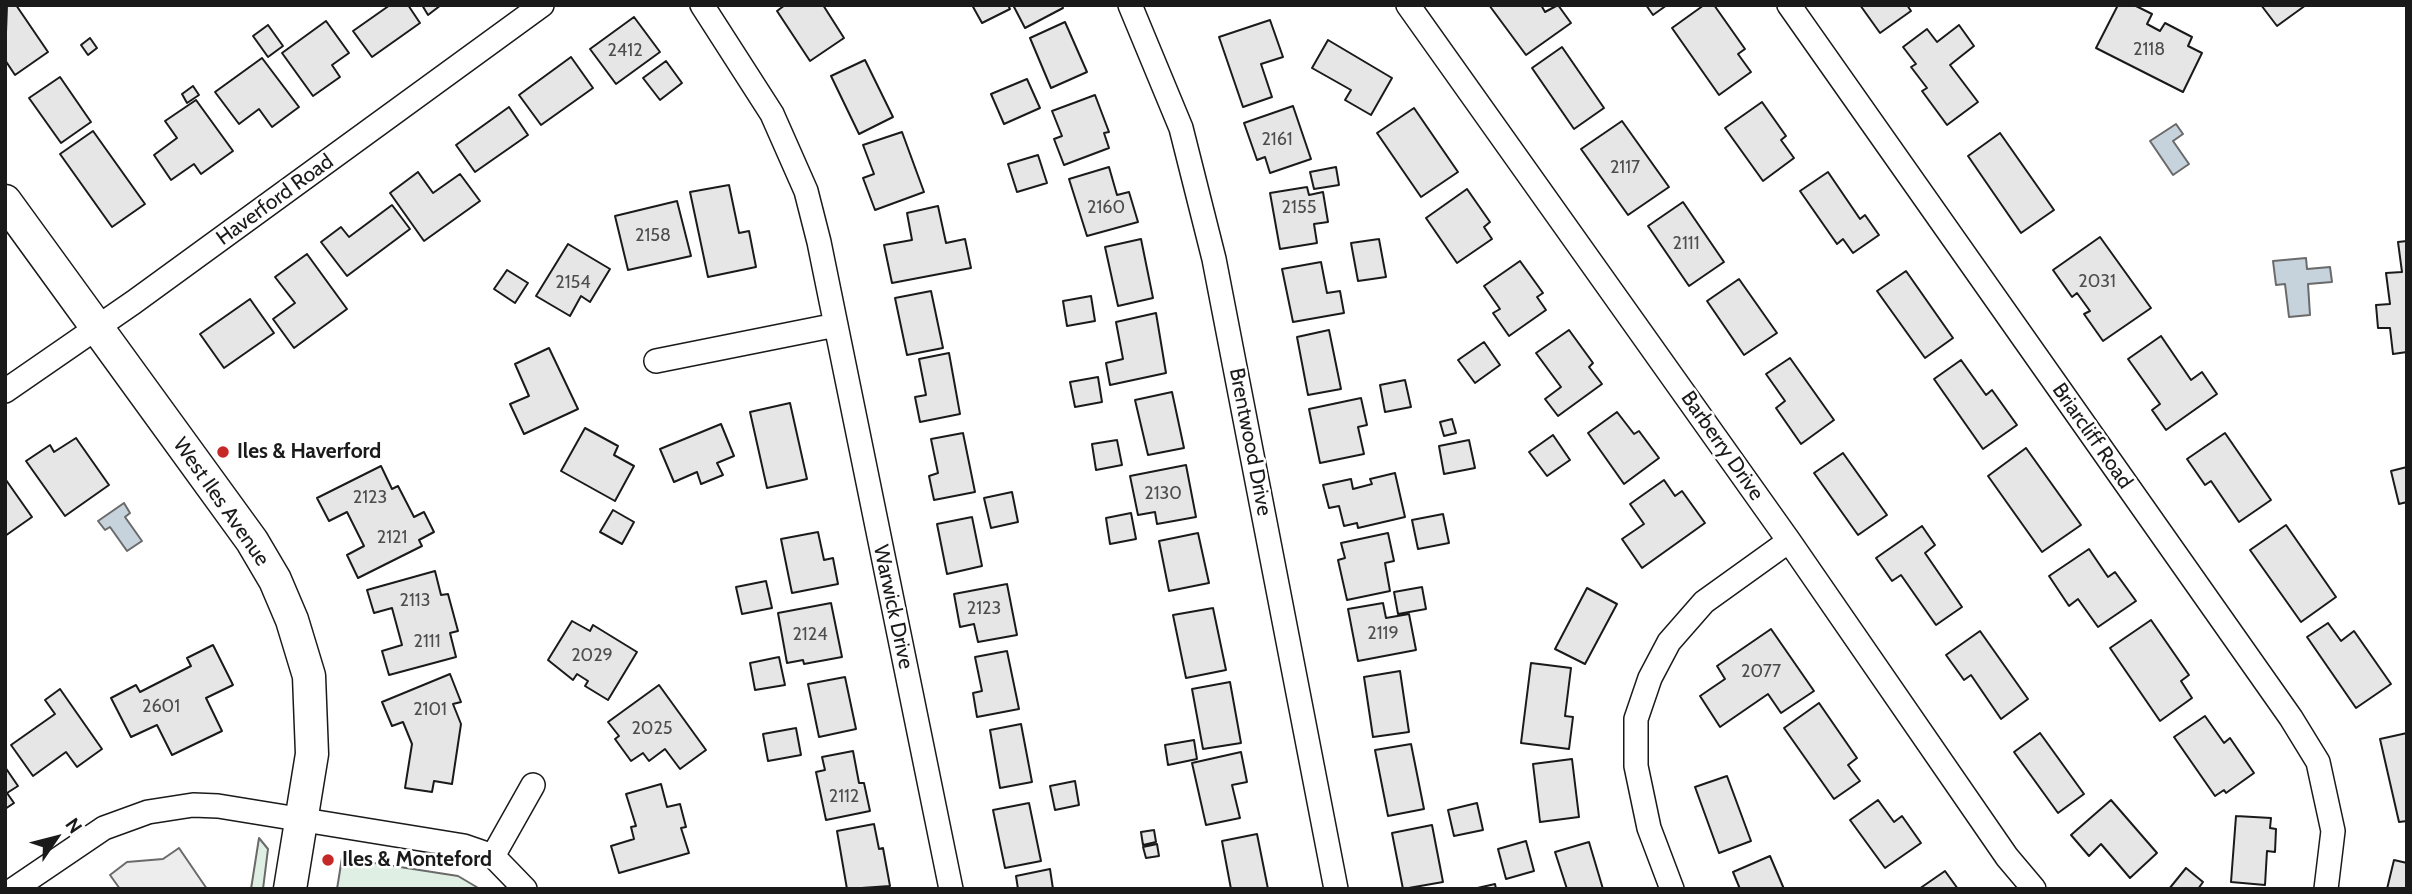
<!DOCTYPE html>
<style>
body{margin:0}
#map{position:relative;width:2412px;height:894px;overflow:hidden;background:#fff;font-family:Cabin,sans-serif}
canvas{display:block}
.frame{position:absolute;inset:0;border:7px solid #1a1a1a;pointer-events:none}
.north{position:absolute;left:21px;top:803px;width:70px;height:70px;-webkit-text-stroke:5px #fff;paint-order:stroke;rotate:55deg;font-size:19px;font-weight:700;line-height:28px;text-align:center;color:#1a1a1a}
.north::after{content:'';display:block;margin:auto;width:24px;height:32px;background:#1a1a1a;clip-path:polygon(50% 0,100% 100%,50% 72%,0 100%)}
</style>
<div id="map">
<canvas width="2412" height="894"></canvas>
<div class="frame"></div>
<div class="north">N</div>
</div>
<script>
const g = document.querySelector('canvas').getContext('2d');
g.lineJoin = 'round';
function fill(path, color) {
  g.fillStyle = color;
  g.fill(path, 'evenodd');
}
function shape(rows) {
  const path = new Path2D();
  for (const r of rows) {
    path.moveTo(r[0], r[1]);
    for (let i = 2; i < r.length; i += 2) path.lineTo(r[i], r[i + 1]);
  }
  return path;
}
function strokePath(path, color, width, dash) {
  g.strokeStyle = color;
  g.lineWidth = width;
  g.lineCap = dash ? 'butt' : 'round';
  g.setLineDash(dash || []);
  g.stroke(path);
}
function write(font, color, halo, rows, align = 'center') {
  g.font = font + ' Cabin,sans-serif';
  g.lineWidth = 5;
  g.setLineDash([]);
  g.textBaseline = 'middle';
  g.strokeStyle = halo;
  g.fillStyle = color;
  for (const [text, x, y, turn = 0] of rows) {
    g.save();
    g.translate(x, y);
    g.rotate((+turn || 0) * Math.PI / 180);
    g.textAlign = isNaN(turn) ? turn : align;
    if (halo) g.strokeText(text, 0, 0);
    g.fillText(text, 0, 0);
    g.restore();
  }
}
const green = shape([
 [259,838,268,849,263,889,251,889,259,838],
 [342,858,458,876,480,889,337,889,342,858]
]);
fill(green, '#e0efe3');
strokePath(green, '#6a6a6a', 2);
const parking = shape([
 [179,848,207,889,120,889,110,875,127,862,163,859,179,848]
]);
fill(parking, '#ededed');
strokePath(parking, '#6a6a6a', 2);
const water = shape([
 [2176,124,2183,134,2173,141,2189,164,2173,175,2150,141,2176,124],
 [2306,258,2307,269,2330,267,2332,282,2308,284,2310,315,2289,317,2285,284,2276,285,2273,261,2306,258],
 [124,503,130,513,125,517,142,541,127,551,110,527,105,530,98,521,124,503]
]);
fill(water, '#c6d2dc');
strokePath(water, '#6a6a6a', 2);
const building = shape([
 [7,5,16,5,48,52,15,75,5,60,7,5],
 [390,5,408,5,420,23,372,57,353,31,390,5],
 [422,5,441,5,428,15,422,5],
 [785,5,823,5,844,38,810,61,777,11,785,5],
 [972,5,1008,5,1010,9,982,23,972,5],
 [1013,5,1061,5,1063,8,1025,28,1013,5],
 [1489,5,1541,5,1545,12,1558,5,1571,23,1526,55,1489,5],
 [1646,5,1667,5,1653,15,1646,5],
 [1704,5,1714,5,1745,49,1738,54,1751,72,1719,95,1672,28,1704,5],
 [1860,5,1907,5,1911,11,1880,33,1860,5],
 [2118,5,2134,5,2152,14,2147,24,2160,31,2165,23,2192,37,2188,46,2202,53,2183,92,2096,48,2118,5],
 [2261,5,2306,5,2277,26,2261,5],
 [634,17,660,52,616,84,590,49,634,17],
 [1270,20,1283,57,1261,64,1272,97,1243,107,1219,37,1270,20],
 [326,21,349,53,332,65,340,77,313,96,282,53,326,21],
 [1065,22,1087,72,1051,88,1030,38,1065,22],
 [268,25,283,46,268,57,253,36,268,25],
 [1959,25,1974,46,1950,65,1978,102,1947,125,1922,91,1927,88,1911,67,1916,64,1903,47,1927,29,1937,42,1959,25],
 [90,38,97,48,88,55,81,45,90,38],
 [1328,40,1392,78,1371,115,1345,100,1351,90,1312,68,1328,40],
 [1562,47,1604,108,1574,129,1532,68,1562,47],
 [571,57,593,88,541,125,519,95,571,57],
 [262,58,299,107,272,127,259,109,239,124,215,92,262,58],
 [865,60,893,117,859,134,831,76,865,60],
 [666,61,682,83,660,100,643,78,666,61],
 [60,77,91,122,61,143,29,98,60,77],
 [1027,79,1040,108,1004,124,991,94,1027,79],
 [193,86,199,95,187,103,182,94,193,86],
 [1095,95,1109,132,1104,133,1109,148,1064,165,1054,139,1062,136,1052,111,1095,95],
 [196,100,233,151,201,174,194,164,171,180,154,155,177,138,165,121,196,100],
 [1762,102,1786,136,1781,140,1794,158,1763,181,1725,128,1762,102],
 [1293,106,1311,159,1270,173,1265,157,1257,160,1244,123,1293,106],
 [509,107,528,135,475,172,456,145,509,107],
 [1414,108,1458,172,1421,197,1377,133,1414,108],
 [1622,121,1669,187,1628,215,1581,149,1622,121],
 [93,131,145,204,112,227,60,154,93,131],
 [902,132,924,192,875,210,863,178,874,174,863,145,902,132],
 [2000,133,2054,210,2021,233,1968,156,2000,133],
 [1038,155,1047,183,1017,192,1008,164,1038,155],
 [1109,167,1117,195,1129,192,1138,222,1087,236,1069,179,1109,167],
 [1336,167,1339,185,1314,189,1310,172,1336,167],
 [418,172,433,193,460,174,480,201,424,241,390,193,418,172],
 [1828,172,1860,219,1865,215,1879,235,1853,253,1843,239,1837,244,1800,191,1828,172],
 [729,185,739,233,749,231,756,267,708,277,690,192,729,185],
 [1307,187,1309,195,1323,192,1328,222,1314,224,1317,243,1280,249,1270,193,1307,187],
 [1467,189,1490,222,1484,227,1492,239,1457,263,1426,218,1467,189],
 [677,201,691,256,628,270,615,216,677,201],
 [1683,202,1724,262,1689,286,1648,226,1683,202],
 [392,205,410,229,347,276,321,242,341,227,349,237,392,205],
 [938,206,946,243,965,239,971,268,892,283,884,245,912,240,907,213,938,206],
 [2100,237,2151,308,2103,341,2084,314,2090,311,2077,293,2072,297,2053,270,2100,237],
 [1141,239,1153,298,1118,306,1105,247,1141,239],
 [1379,239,1386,277,1358,281,1351,243,1379,239],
 [2407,241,2407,352,2393,354,2390,328,2378,328,2376,305,2390,304,2386,273,2402,272,2398,242,2407,241],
 [568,244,610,269,590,302,581,296,570,316,536,296,568,244],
 [307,254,347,309,294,348,273,319,295,303,275,277,307,254],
 [1520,261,1543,293,1537,297,1546,310,1509,336,1493,313,1500,309,1484,286,1520,261],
 [1321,262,1327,293,1340,291,1344,313,1293,322,1282,269,1321,262],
 [507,270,528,283,515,303,494,289,507,270],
 [1906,271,1953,338,1925,358,1877,291,1906,271],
 [1739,279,1777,333,1744,355,1707,301,1739,279],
 [931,291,943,348,907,355,895,298,931,291],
 [1091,296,1095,321,1067,326,1063,301,1091,296],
 [250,299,274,333,224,368,200,334,250,299],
 [1156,313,1166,373,1110,385,1106,363,1123,359,1116,322,1156,313],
 [1329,330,1341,389,1308,395,1297,337,1329,330],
 [1569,330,1593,363,1589,367,1602,384,1558,416,1545,399,1561,387,1536,353,1569,330],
 [2161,336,2191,380,2202,372,2217,394,2166,430,2152,410,2160,404,2128,359,2161,336],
 [1484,342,1500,365,1475,383,1458,360,1484,342],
 [549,348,578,409,524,434,510,404,529,396,515,364,549,348],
 [949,353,960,414,920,422,915,397,926,395,919,359,949,353],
 [1790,358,1834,420,1801,444,1776,408,1785,401,1766,374,1790,358],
 [1961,360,1986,395,1992,390,2017,425,1983,449,1934,379,1961,360],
 [1098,377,1102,402,1075,407,1070,382,1098,377],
 [1405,380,1411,407,1385,412,1380,385,1405,380],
 [1172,392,1184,448,1148,455,1135,400,1172,392],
 [1361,398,1367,425,1358,427,1364,454,1320,463,1309,409,1361,398],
 [790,403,807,479,767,488,750,412,790,403],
 [1617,412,1634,434,1639,431,1659,458,1624,484,1588,433,1617,412],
 [1452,419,1456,433,1444,436,1440,422,1452,419],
 [721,424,734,456,717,463,723,475,701,484,697,472,674,482,660,449,721,424],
 [585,428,618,446,614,455,634,466,615,501,561,471,585,428],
 [963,433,975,492,934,500,929,476,938,473,931,439,963,433],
 [2225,433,2271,500,2239,522,2211,481,2205,485,2187,459,2225,433],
 [1553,435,1570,460,1547,476,1529,452,1553,435],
 [76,438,109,485,65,516,26,461,50,445,54,452,76,438],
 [1117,440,1122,465,1096,470,1092,444,1117,440],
 [1469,440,1475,468,1444,474,1439,446,1469,440],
 [2026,448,2081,525,2042,552,1988,476,2026,448],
 [1843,453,1887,515,1858,535,1814,473,1843,453],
 [1186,465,1196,517,1157,524,1155,512,1138,515,1130,476,1186,465],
 [381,466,392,489,398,486,414,517,424,512,434,532,419,540,422,546,358,578,347,555,364,546,347,512,329,521,317,498,381,466],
 [2407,467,2407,502,2399,504,2391,471,2407,467],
 [1395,473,1405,517,1358,528,1357,523,1344,526,1339,506,1329,508,1323,485,1351,479,1353,489,1372,484,1370,479,1395,473],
 [6,480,32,517,5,536,5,481,6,480],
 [1664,480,1675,496,1682,491,1705,523,1642,568,1622,539,1644,524,1630,504,1664,480],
 [1012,492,1018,522,991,528,984,498,1012,492],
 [613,510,634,522,622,544,600,532,613,510],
 [1131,513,1136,539,1110,544,1106,518,1131,513],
 [1443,514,1449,543,1418,549,1412,520,1443,514],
 [972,517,982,566,947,574,937,524,972,517],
 [2286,525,2336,597,2301,622,2250,550,2286,525],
 [1922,526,1935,545,1925,553,1962,607,1936,625,1901,575,1892,581,1876,558,1922,526],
 [818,532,824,560,833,558,838,584,792,593,781,539,818,532],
 [1198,533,1209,583,1169,591,1159,541,1198,533],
 [1388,533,1394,561,1385,563,1390,591,1347,600,1338,560,1345,558,1341,543,1388,533],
 [2089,549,2108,577,2115,572,2136,601,2098,627,2078,599,2069,606,2049,576,2089,549],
 [435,571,441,595,448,594,458,631,450,633,456,657,389,675,382,651,402,645,392,608,374,613,367,590,435,571],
 [766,581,772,608,742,614,736,587,766,581],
 [1007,584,1017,635,978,642,974,624,960,627,954,594,1007,584],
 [1422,587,1426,609,1398,614,1394,592,1422,587],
 [1587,588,1617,604,1585,664,1555,649,1587,588],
 [831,603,842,657,804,664,803,660,787,663,778,613,831,603],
 [1383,603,1386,618,1409,614,1416,650,1358,661,1348,609,1383,603],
 [1213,608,1226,670,1186,678,1173,615,1213,608],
 [2151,620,2189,675,2181,681,2192,698,2160,721,2110,648,2151,620],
 [572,621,590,631,593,625,637,652,608,700,585,686,588,681,577,674,573,680,548,660,572,621],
 [2328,623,2341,641,2354,631,2391,684,2356,708,2307,637,2328,623],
 [1771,629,1814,691,1781,713,1768,694,1720,727,1700,696,1725,679,1717,666,1771,629],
 [1980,631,2028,699,2001,719,1971,675,1964,680,1946,655,1980,631],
 [213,645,233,685,206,698,222,731,172,755,157,725,131,737,111,698,136,685,140,692,191,666,187,658,213,645],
 [1007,651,1019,709,977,717,973,693,982,691,975,657,1007,651],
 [779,657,785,685,755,690,750,663,779,657],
 [1531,663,1571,668,1565,716,1573,717,1569,749,1521,743,1531,663],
 [1400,671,1409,732,1373,737,1364,677,1400,671],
 [450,674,461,702,453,704,461,724,452,784,434,781,432,792,405,788,412,744,403,722,392,726,382,702,450,674],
 [845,677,856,729,819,737,808,684,845,677],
 [1230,682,1241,743,1203,749,1192,689,1230,682],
 [659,685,706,750,680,769,665,749,649,761,643,753,631,761,615,739,619,736,608,722,659,685],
 [60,689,102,749,77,767,66,752,33,776,11,745,55,714,45,700,60,689],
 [1819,703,1857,758,1848,765,1860,781,1834,799,1784,728,1819,703],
 [2205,716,2224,743,2230,738,2254,773,2226,793,2224,790,2215,796,2174,737,2205,716],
 [1021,724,1032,782,1000,788,990,730,1021,724],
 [796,728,801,755,768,761,763,734,796,728],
 [2040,733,2084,794,2058,813,2014,752,2040,733],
 [2407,733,2407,821,2399,822,2380,739,2407,733],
 [1194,740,1197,759,1168,765,1165,745,1194,740],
 [1411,744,1424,809,1388,816,1375,750,1411,744],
 [853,751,859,783,864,783,870,811,826,820,816,772,825,770,822,757,853,751],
 [1241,752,1247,782,1232,785,1240,818,1206,825,1192,763,1241,752],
 [1572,759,1579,817,1540,822,1533,764,1572,759],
 [5,767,18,786,7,793,14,803,5,809,5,767],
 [1727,776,1751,841,1719,853,1695,787,1727,776],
 [1075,781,1079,805,1055,810,1050,786,1075,781],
 [661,784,667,807,680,804,686,827,681,828,689,853,619,873,611,846,634,839,631,827,636,826,626,794,661,784],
 [1878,800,1894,822,1902,816,1921,843,1885,868,1850,820,1878,800],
 [2111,800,2157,853,2130,878,2101,844,2089,856,2071,835,2111,800],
 [1029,803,1041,861,1005,868,993,810,1029,803],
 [1477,803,1483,830,1454,836,1448,810,1477,803],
 [2236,816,2271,818,2270,828,2276,829,2275,852,2267,851,2265,885,2231,882,2236,816],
 [874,824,879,849,883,848,890,886,847,889,837,831,874,824],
 [1432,825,1443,882,1403,889,1392,833,1432,825],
 [1154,830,1156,842,1143,845,1141,832,1154,830],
 [1257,834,1268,889,1231,889,1222,841,1257,834],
 [1526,841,1534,871,1506,879,1498,849,1526,841],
 [1589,842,1603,889,1567,889,1555,852,1589,842],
 [1157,844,1159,856,1146,858,1143,847,1157,844],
 [1770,856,1784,889,1740,889,1733,872,1770,856],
 [2394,860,2407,863,2407,889,2387,889,2394,860],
 [2186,868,2203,882,2198,889,2169,889,2186,868],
 [1050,869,1053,889,1018,889,1016,876,1050,869],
 [1945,871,1958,889,1919,889,1945,871],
 [1495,884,1496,889,1473,889,1495,884]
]);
fill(building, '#e6e6e6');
strokePath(building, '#1a1a1a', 2);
const street = shape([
 [702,5,772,114,806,191,819,242,951,889],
 [1130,5,1181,128,1214,259,1336,889],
 [1408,5,1789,541,2007,857,2034,889],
 [1789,5,2291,718,2318,762,2333,831,2326,889],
 [656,361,836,325],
 [5,391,134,302,542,5],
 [493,856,533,785],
 [14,889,104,828,148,812,193,805,218,806,464,846,493,856,525,889],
 [1672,889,1649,828,1636,766,1636,719,1650,678,1669,642,1704,602,1789,541]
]);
const secondary = shape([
 [5,201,252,541,275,580,292,620,309,676,312,754,290,889]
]);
strokePath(street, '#1a1a1a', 26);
strokePath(secondary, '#1a1a1a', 35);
strokePath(street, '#fff', 23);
strokePath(secondary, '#fff', 32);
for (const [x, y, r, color] of [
 [223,452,7,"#c62828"],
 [328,860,7,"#c62828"]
]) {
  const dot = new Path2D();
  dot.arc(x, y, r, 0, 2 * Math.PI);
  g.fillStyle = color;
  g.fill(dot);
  strokePath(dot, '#fff', 2.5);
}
write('18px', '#4d4d4d', null, [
 ["2118",2149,50],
 ["2412",625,51],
 ["2161",1277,140],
 ["2117",1625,168],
 ["2160",1106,208],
 ["2155",1299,208],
 ["2158",653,236],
 ["2111",1686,244],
 ["2031",2097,282],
 ["2154",573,283],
 ["2130",1163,494],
 ["2123",370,498],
 ["2121",392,538],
 ["2113",415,601],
 ["2123",984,609],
 ["2119",1383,634],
 ["2124",810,635],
 ["2111",427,642],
 ["2029",592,656],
 ["2077",1761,672],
 ["2601",161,707],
 ["2101",430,710],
 ["2025",652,729],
 ["2112",844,797]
]);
write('21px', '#1a1a1a', '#fff', [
 ["Haverford Road",275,200,-36],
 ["Briarcliff Road",2092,436,55],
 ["Brentwood Drive",1250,442,79],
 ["Barberry Drive",1722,446,55],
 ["West Iles Avenue",221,502,55],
 ["Warwick Drive",893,607,78]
]);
write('bold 21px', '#1a1a1a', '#fff', [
 ["Iles & Haverford",237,452],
 ["Iles & Monteford",342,860]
], 'left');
</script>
